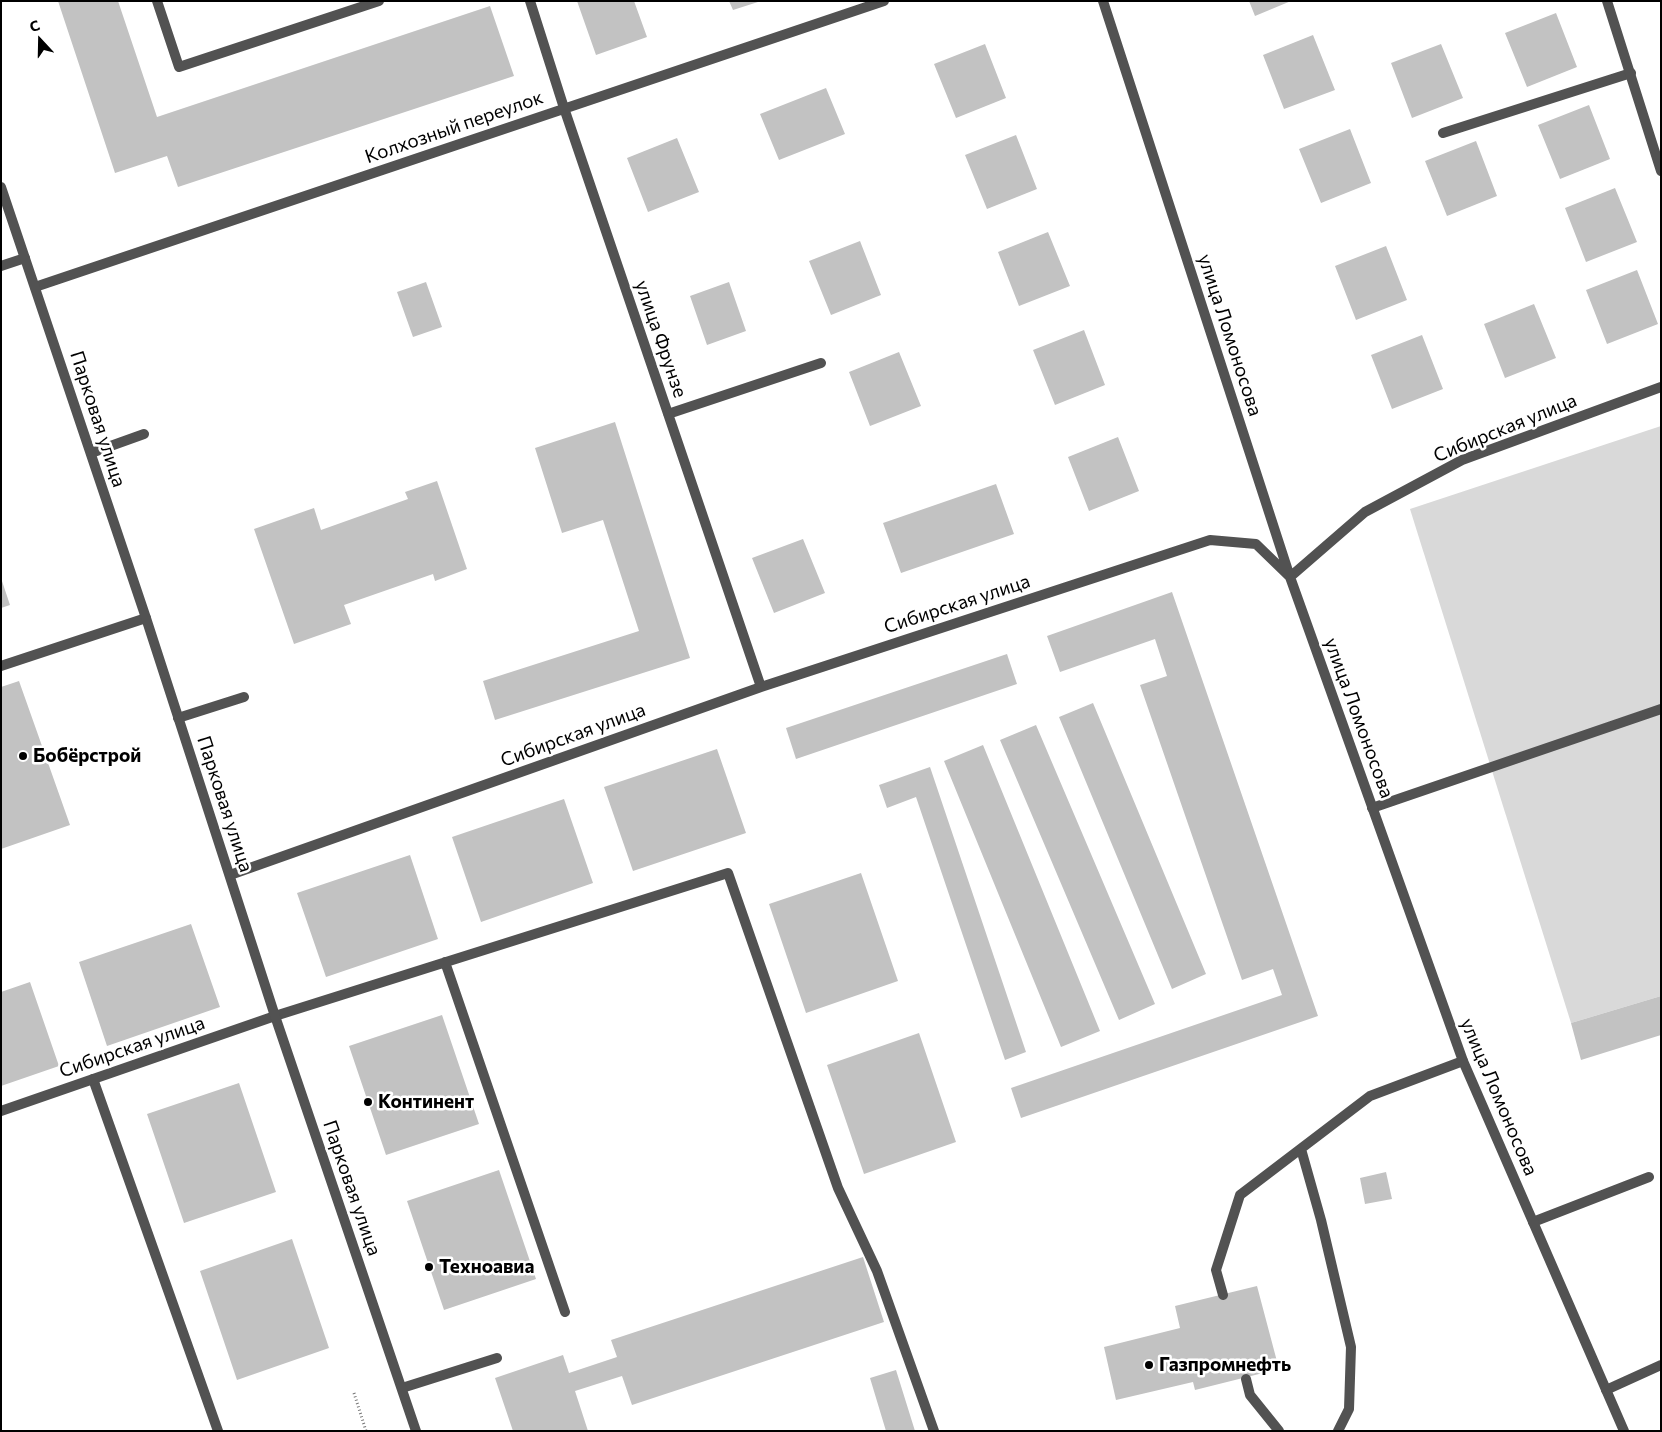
<!DOCTYPE html>
<meta charset="utf-8">
<style>
body{margin:0}
#map{position:relative;width:1662px;height:1432px;overflow:hidden;background:#fff;font-family:Commissioner,sans-serif}
canvas{display:block}
.frame{position:absolute;inset:0;border:2px solid #000;pointer-events:none}
.north{position:absolute;left:15px;top:15px;width:50px;height:50px;-webkit-text-stroke:4px #fff;paint-order:stroke;rotate:339deg;font-size:14px;font-weight:700;line-height:20px;text-align:center;color:#000}
.north::after{content:'';display:block;margin:auto;width:18px;height:22px;background:#000;clip-path:polygon(50% 0,100% 100%,50% 72%,0 100%)}
</style>
<div id="map">
<canvas width="1662" height="1432"></canvas>
<div class="frame"></div>
<div class="north">С</div>
</div>
<script>
const g = document.querySelector('canvas').getContext('2d');
g.lineJoin = 'round';
function fill(path, color) {
  g.fillStyle = color;
  g.fill(path, 'evenodd');
}
function shape(rows) {
  const path = new Path2D();
  for (const r of rows) {
    path.moveTo(r[0], r[1]);
    for (let i = 2; i < r.length; i += 2) path.lineTo(r[i], r[i + 1]);
  }
  return path;
}
function strokePath(path, color, width, dash) {
  g.strokeStyle = color;
  g.lineWidth = width;
  g.lineCap = dash ? 'butt' : 'round';
  g.setLineDash(dash || []);
  g.stroke(path);
}
function write(font, color, halo, rows, align = 'center') {
  g.font = font + ' Commissioner,sans-serif';
  g.lineWidth = 5;
  g.setLineDash([]);
  g.textBaseline = 'middle';
  g.strokeStyle = halo;
  g.fillStyle = color;
  for (const [text, x, y, turn = 0] of rows) {
    g.save();
    g.translate(x, y);
    g.rotate((+turn || 0) * Math.PI / 180);
    g.textAlign = isNaN(turn) ? turn : align;
    if (halo) g.strokeText(text, 0, 0);
    g.fillText(text, 0, 0);
    g.restore();
  }
}
fill(shape([
 [1661,426,1661,996,1571,1023,1410,509]
]), '#d9d9d9');
fill(shape([
 [58,1,118,1,157,117,490,6,514,76,178,187,167,156,115,173],
 [577,1,634,1,647,37,596,55],
 [729,1,758,1,758,2,733,10],
 [1249,1,1291,1,1255,16],
 [1556,13,1577,67,1527,87,1505,33],
 [1313,35,1335,90,1284,109,1263,55],
 [985,44,1006,98,956,118,934,64],
 [1441,44,1463,98,1412,118,1391,63],
 [826,88,845,134,779,160,760,114],
 [1589,105,1610,159,1560,179,1538,125],
 [1350,129,1371,183,1321,203,1299,149],
 [1016,135,1037,189,987,209,965,155],
 [677,138,699,192,648,212,627,158],
 [1476,141,1497,196,1447,216,1425,161],
 [1615,188,1637,242,1586,262,1565,208],
 [1048,232,1070,286,1019,306,998,252],
 [860,241,881,295,831,315,809,261],
 [1386,246,1407,300,1356,320,1335,266],
 [1637,270,1658,324,1607,344,1586,290],
 [426,282,442,327,413,337,397,292],
 [729,282,746,331,707,345,690,296],
 [1534,304,1556,358,1505,378,1484,324],
 [1084,330,1105,385,1055,405,1033,350],
 [1422,335,1443,389,1392,409,1371,355],
 [899,352,921,406,870,426,849,372],
 [615,422,690,658,495,720,483,681,639,631,603,520,562,533,535,448],
 [1118,437,1139,491,1089,511,1068,457],
 [437,481,467,569,435,581,433,574,344,605,351,624,294,644,254,529,314,508,321,530,408,499,405,492],
 [996,484,1014,534,901,573,883,523],
 [803,539,825,593,774,613,752,558],
 [1,578,10,605,1,608],
 [1172,592,1318,1016,1021,1118,1011,1088,1282,995,1273,969,1242,980,1140,685,1167,676,1155,639,1060,672,1047,636],
 [1007,654,1017,684,796,759,786,728],
 [19,681,70,825,1,849,1,687],
 [1093,703,1206,974,1172,989,1059,717],
 [1036,725,1155,1004,1119,1020,1000,740],
 [983,745,1100,1031,1061,1047,944,761],
 [717,749,746,833,633,871,604,787],
 [930,767,1026,1052,1005,1060,916,797,887,808,879,785],
 [564,799,593,883,481,922,452,837],
 [410,855,438,939,326,977,297,893],
 [861,873,898,981,806,1013,769,904],
 [191,924,220,1007,107,1046,79,962],
 [30,982,59,1066,1,1086,1,992],
 [1661,996,1661,1035,1581,1060,1571,1023],
 [442,1015,479,1124,386,1155,349,1046],
 [919,1033,956,1142,864,1174,827,1065],
 [239,1083,276,1192,184,1223,147,1114],
 [499,1170,536,1279,444,1310,407,1201],
 [1386,1172,1392,1199,1365,1204,1360,1178],
 [292,1239,329,1348,237,1380,200,1271],
 [863,1257,884,1322,632,1405,622,1376,575,1391,588,1431,513,1431,495,1378,563,1355,569,1373,617,1357,611,1340],
 [1257,1286,1279,1369,1195,1390,1193,1382,1116,1400,1104,1347,1180,1328,1175,1306],
 [896,1370,915,1431,886,1431,870,1378]
]), '#c2c2c2');
strokePath(shape([
 [354,1393,366,1431]
]), '#747474', 3, [1, 2.5]);
strokePath(shape([
 [157,1,179,67,379,1],
 [1443,133,1631,73],
 [1,266,25,258],
 [91,453,144,434],
 [1,666,146,618],
 [178,718,244,697],
 [1372,808,1661,709],
 [445,962,565,1312],
 [275,1016,728,873,838,1188,877,1271,934,1431],
 [93,1079,218,1431],
 [1301,1149,1321,1220,1351,1347,1349,1409,1338,1431],
 [1533,1222,1649,1177],
 [1223,1295,1216,1270,1240,1195,1370,1096,1463,1061],
 [1246,1379,1250,1395,1279,1431],
 [1606,1390,1661,1365]
]), '#525252', 10);
strokePath(shape([
 [530,1,564,108,761,687],
 [1103,1,1290,577,1463,1061,1624,1431],
 [1607,1,1661,171],
 [35,287,884,1],
 [668,414,821,363],
 [230,875,761,687,1210,540,1256,544,1290,577,1365,512,1462,460,1661,387],
 [1,1111,275,1016],
 [402,1388,497,1358]
]), '#525252', 10);
strokePath(shape([
 [1,187,146,618,275,1016,416,1431]
]), '#525252', 10);
for (const [x, y, r, color] of [
 [23,756,5,"#000"],
 [368,1102,5,"#000"],
 [429,1267,5,"#000"],
 [1149,1365,5,"#000"]
]) {
  const dot = new Path2D();
  dot.arc(x, y, r, 0, 2 * Math.PI);
  g.fillStyle = color;
  g.fill(dot);
  strokePath(dot, '#fff', 2);
}
write('19px', '#000', '#fff', [
 ["Колхозный переулок",454,127,-19],
 ["улица Ломоносова",1230,335,72],
 ["улица Фрунзе",661,339,71],
 ["Парковая улица",98,419,72],
 ["Сибирская улица",1505,428,-22],
 ["Сибирская улица",957,604,-18],
 ["улица Ломоносова",1359,718,70],
 ["Сибирская улица",573,735,-20],
 ["Парковая улица",225,804,72],
 ["Сибирская улица",132,1047,-19],
 ["улица Ломоносова",1499,1097,67],
 ["Парковая улица",352,1188,71]
]);
write('bold 19px', '#000', '#fff', [
 ["Бобёрстрой",33,756],
 ["Континент",378,1102],
 ["Техноавиа",439,1267],
 ["Газпромнефть",1159,1365]
], 'left');
</script>
